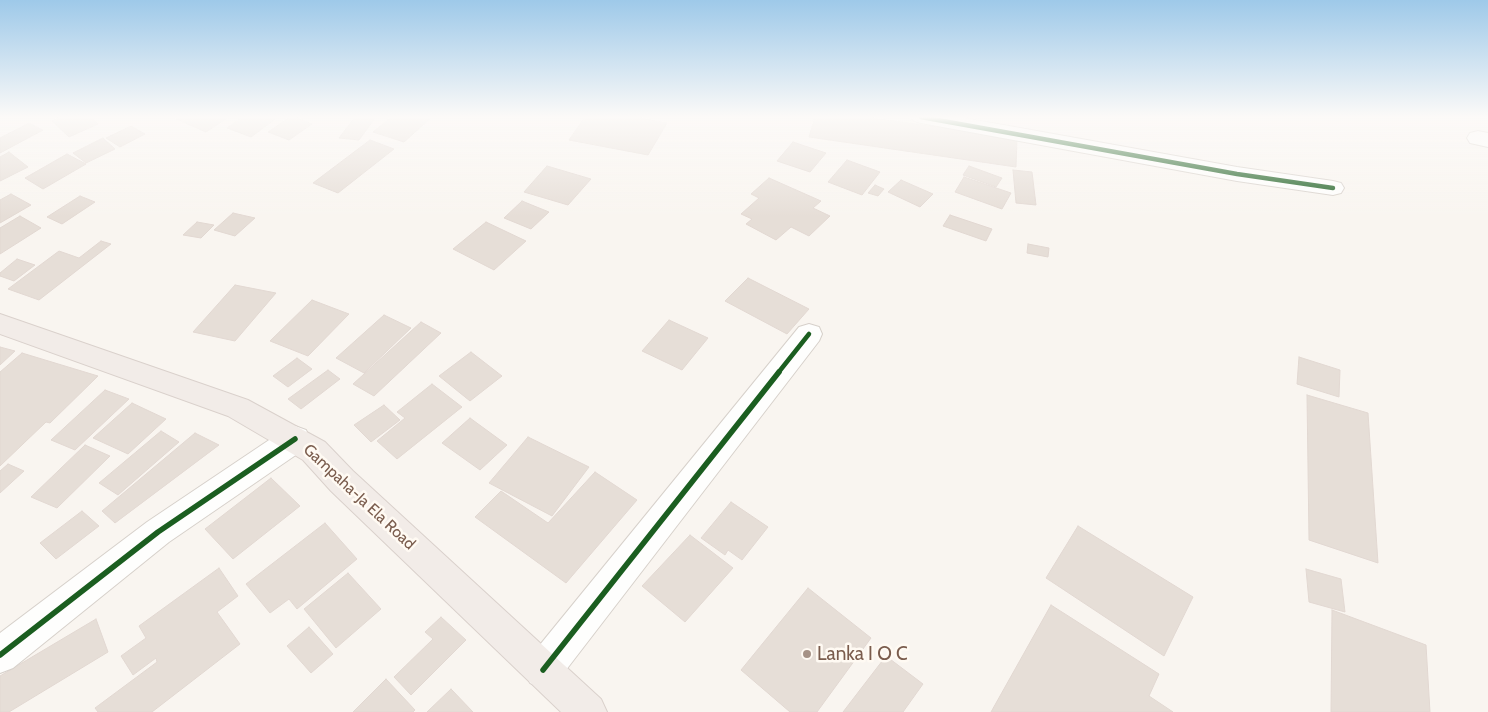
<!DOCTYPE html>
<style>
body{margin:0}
canvas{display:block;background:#f9f5f0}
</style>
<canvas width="1488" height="712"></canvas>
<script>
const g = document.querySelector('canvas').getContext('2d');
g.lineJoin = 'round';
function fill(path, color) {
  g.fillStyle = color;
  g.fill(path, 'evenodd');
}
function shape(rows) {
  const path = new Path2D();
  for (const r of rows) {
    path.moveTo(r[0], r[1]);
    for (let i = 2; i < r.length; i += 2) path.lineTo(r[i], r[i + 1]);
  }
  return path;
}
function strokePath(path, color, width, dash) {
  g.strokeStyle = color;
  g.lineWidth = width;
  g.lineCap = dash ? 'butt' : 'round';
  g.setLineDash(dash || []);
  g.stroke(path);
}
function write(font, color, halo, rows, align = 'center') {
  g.font = font + ' Cabin,sans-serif';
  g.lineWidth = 5;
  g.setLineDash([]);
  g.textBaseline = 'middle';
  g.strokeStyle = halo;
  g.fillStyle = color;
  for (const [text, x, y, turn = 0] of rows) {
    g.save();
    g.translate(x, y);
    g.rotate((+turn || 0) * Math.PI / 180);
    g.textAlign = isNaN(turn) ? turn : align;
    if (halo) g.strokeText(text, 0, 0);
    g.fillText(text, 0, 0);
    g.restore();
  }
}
const building = shape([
 [59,117,91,117,98,124,69,137,52,121,59,117],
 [177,117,229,117,206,132,176,119,177,117],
 [242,117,278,117,251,137,227,128,242,117],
 [290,117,295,117,312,124,289,140,268,132,290,117],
 [355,117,376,117,359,140,339,138,355,117],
 [391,117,432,117,404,142,373,132,391,117],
 [585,117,636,117,667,123,648,155,569,140,585,117],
 [815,117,866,117,1017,138,1016,167,809,137,815,117],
 [29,123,43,130,0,153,0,138,29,123],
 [131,126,145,134,120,147,106,138,131,126],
 [103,138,115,149,86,163,73,153,103,138],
 [370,140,394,149,338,193,313,183,370,140],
 [793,142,826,153,810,172,777,161,793,142],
 [9,152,28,167,0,181,0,157,9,152],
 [67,154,86,164,43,189,25,178,67,154],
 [847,160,880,172,862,195,828,182,847,160],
 [547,166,591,179,568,205,524,192,547,166],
 [969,166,1002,178,996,187,963,175,969,166],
 [1013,170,1032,172,1036,205,1016,203,1013,170],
 [964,177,1011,193,1002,209,955,192,964,177],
 [769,178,821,201,813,208,830,216,809,236,791,227,776,240,746,224,752,219,741,214,759,198,751,194,769,178],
 [901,180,933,194,920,207,888,192,901,180],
 [875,185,884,189,878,196,868,193,875,185],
 [11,194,31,205,0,223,0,200,11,194],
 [80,196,95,202,62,224,47,217,80,196],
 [522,201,549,212,531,229,504,218,522,201],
 [233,213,255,218,235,236,214,230,233,213],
 [950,215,992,229,986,241,943,226,950,215],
 [20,216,41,228,0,254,0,228,20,216],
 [197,222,214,225,201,238,183,235,197,222],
 [486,222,526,241,494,270,453,249,486,222],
 [101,241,111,244,39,300,8,289,59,251,79,258,101,241],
 [1028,244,1049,248,1048,257,1027,253,1028,244],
 [17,259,35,265,14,281,0,276,0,273,17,259],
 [748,278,809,309,787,334,725,301,748,278],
 [235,285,276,293,235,341,193,332,235,285],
 [312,300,349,314,308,356,270,341,312,300],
 [384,315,411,328,364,373,336,358,384,315],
 [669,320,708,338,682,370,642,351,669,320],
 [421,322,441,333,374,396,353,384,421,322],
 [0,347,15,351,0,365,0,347],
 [471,352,502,376,470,401,439,376,471,352],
 [22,353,98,376,50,423,46,422,0,466,0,372,22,353],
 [1299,357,1340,370,1339,397,1297,384,1299,357],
 [297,358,312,369,288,387,273,376,297,358],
 [328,370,340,379,301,409,288,399,328,370],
 [432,384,462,407,397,459,377,441,405,418,397,412,432,384],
 [105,390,129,399,75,450,51,440,105,390],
 [1307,395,1368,413,1378,563,1309,540,1307,395],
 [132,403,166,419,128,454,93,438,132,403],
 [384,405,400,420,371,442,354,425,384,405],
 [470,418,507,445,480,470,442,443,470,418],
 [161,431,179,442,118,495,99,483,161,431],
 [195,433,219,445,115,523,102,511,195,433],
 [528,437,589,467,552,516,489,483,528,437],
 [85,445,110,456,57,508,31,497,85,445],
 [8,464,24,471,0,493,0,471,8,464],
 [595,472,637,500,566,583,475,517,501,491,548,523,595,472],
 [271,478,300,506,233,559,205,529,271,478],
 [731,502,768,527,742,560,728,550,725,555,701,538,731,502],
 [82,511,99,526,56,559,40,543,82,511],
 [325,523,357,559,297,609,289,599,270,613,246,584,325,523],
 [1078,526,1193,597,1164,656,1046,578,1078,526],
 [690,535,733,568,685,622,642,586,690,535],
 [219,568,238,596,217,612,240,644,152,712,98,712,95,708,157,662,156,658,133,675,121,656,146,638,139,626,219,568],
 [1306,569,1341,579,1345,612,1309,602,1306,569],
 [348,573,381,609,336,648,304,609,348,573],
 [808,588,871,638,817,712,790,712,741,670,808,588],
 [1051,605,1159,674,1149,696,1173,712,991,712,1051,605],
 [1332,610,1426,645,1430,712,1331,712,1332,610],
 [441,617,466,640,411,695,394,677,433,639,425,632,441,617],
 [96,619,108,652,9,712,0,712,0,676,96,619],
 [309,627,333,654,311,673,287,646,309,627],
 [886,656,923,684,903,712,843,712,886,656],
 [386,679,415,710,413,712,353,712,386,679],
 [451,689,473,712,427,712,451,689]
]);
fill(building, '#e6ded7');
strokePath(building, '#e2d8d2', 1);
const minor = shape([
 [911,117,959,117,1237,167,1333,181,1341,183,1344,188,1341,193,1333,195,1237,181,921,123,914,121,911,117],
 [1478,131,1488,133,1488,147,1470,143,1467,138,1470,133,1478,131],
 [809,324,819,327,822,334,819,341,556,683,543,688,530,683,525,670,530,657,799,327,809,324],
 [295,426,306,430,310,439,306,448,169,542,13,668,0,673,0,633,147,522,284,430,295,426]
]);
const trunk = shape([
 [0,314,248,400,325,442,353,471,601,699,607,712,561,712,331,491,303,460,228,416,0,334,0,314]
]);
strokePath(minor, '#d7d1cb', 2);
strokePath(trunk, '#dad1cc', 2);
fill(minor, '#fefefd');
fill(trunk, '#f2ece8');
strokePath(shape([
 [921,117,1237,174,1333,188],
 [778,373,809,334]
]), '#1b5e20', 4.5);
strokePath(shape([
 [0,655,158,532,295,439],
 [543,670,779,372]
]), '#1b5e20', 5.5);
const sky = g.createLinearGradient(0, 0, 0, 217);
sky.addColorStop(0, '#9ec9e9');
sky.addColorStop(0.54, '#fcfaf8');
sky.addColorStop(1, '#fcfaf800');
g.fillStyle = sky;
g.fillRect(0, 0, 1488, 217);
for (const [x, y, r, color] of [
 [807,654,5,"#a69286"]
]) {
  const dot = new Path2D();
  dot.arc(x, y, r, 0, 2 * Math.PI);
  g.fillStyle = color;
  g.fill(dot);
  strokePath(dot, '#fffaf3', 2);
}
write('16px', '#7a5c4d', '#fffaf3', [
 ["Gampaha-Ja Ela Road",359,497,43]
]);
write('19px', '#7a5c4d', '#fffaf3', [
 ["Lanka I O C",817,654]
], 'left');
</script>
